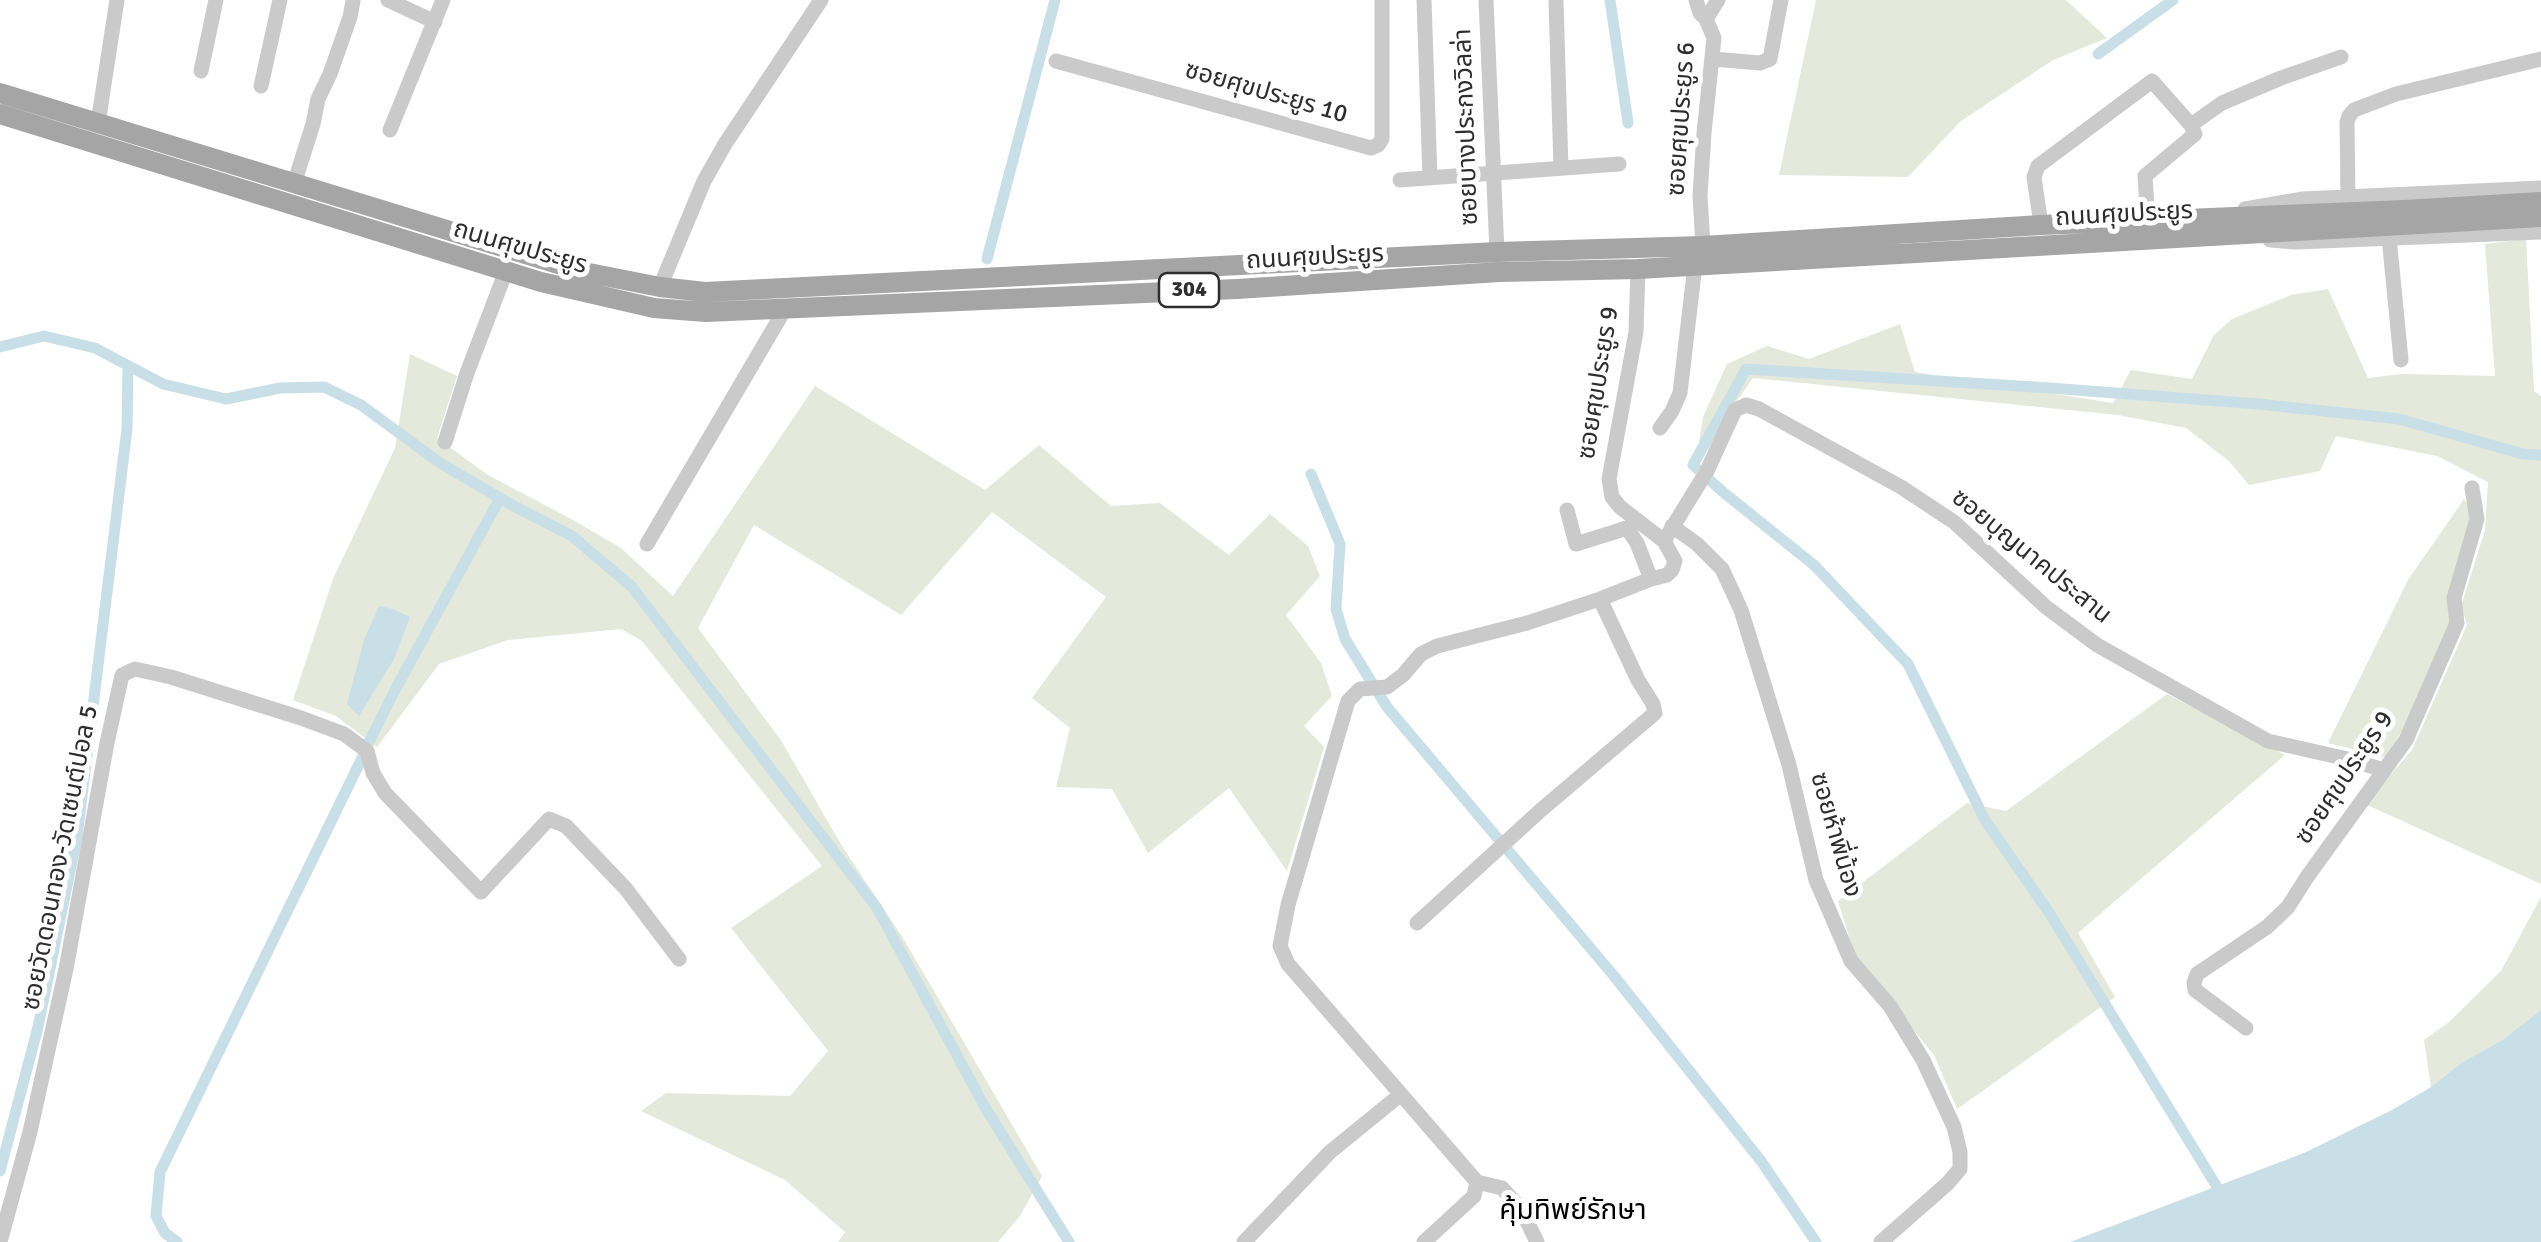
<!DOCTYPE html>
<meta charset="utf-8">
<style>
body{margin:0}
canvas{display:block;background:#fff}
</style>
<canvas width="2541" height="1242"></canvas>
<script>
const g = document.querySelector('canvas').getContext('2d');
g.lineJoin = 'round';
function fill(path, color) {
  g.fillStyle = color;
  g.fill(path, 'evenodd');
}
function shape(rows) {
  const path = new Path2D();
  for (const r of rows) {
    path.moveTo(r[0], r[1]);
    for (let i = 2; i < r.length; i += 2) path.lineTo(r[i], r[i + 1]);
  }
  return path;
}
function strokePath(path, color, width, dash) {
  g.strokeStyle = color;
  g.lineWidth = width;
  g.lineCap = dash ? 'butt' : 'round';
  g.setLineDash(dash || []);
  g.stroke(path);
}
function write(font, color, halo, rows, align = 'center') {
  g.font = font + ' Signika,"Noto Sans Thai",sans-serif';
  g.lineWidth = 10;
  g.setLineDash([]);
  g.textBaseline = 'middle';
  g.strokeStyle = halo;
  g.fillStyle = color;
  for (const [text, x, y, turn = 0] of rows) {
    g.save();
    g.translate(x, y);
    g.rotate((+turn || 0) * Math.PI / 180);
    g.textAlign = isNaN(turn) ? turn : align;
    if (halo) g.strokeText(text, 0, 0);
    g.fillText(text, 0, 0);
    g.restore();
  }
}
fill(shape([
 [1816,0,2066,0,2107,38,2053,60,1961,121,1908,177,1779,175],
 [2526,239,2534,391,2541,396,2541,884,2365,804,2412,750,2467,625,2461,606,2485,530,2488,482,2437,456,2336,436,2320,471,2249,485,2229,461,2186,428,2118,415,1753,378,1696,459,1703,417,1727,364,1767,346,1809,359,1900,324,1915,372,2113,403,2131,370,2192,379,2214,335,2232,319,2291,295,2328,289,2368,378,2402,374,2495,376,2485,244],
 [410,354,457,376,437,438,488,475,573,520,621,548,673,596,815,386,985,490,1039,445,1111,506,1160,503,1229,555,1270,514,1308,546,1320,576,1286,615,1321,663,1332,696,1304,726,1324,747,1287,871,1229,788,1148,853,1112,789,1056,787,1070,728,1032,698,1106,597,992,512,901,615,754,525,698,628,782,742,842,846,903,938,1042,1176,1020,1216,998,1242,838,1242,845,1232,785,1180,641,1111,666,1093,790,1096,828,1051,731,928,822,866,642,641,621,629,508,640,439,664,377,747,336,716,293,700,333,579,395,448],
 [2464,499,2472,512,2451,624,2404,728,2385,757,2328,743,2408,580],
 [2167,694,2285,755,2078,933,2115,997,1957,1109,1934,1055,1856,959,1838,901,1967,803,2006,811],
 [2541,897,2541,1010,2502,1040,2461,1063,2431,1087,2424,1040,2449,1022,2501,971]
]), '#e4e9db');
fill(shape([
 [379,606,393,609,410,617,394,659,359,716,347,704,364,640],
 [2541,1010,2541,1242,2070,1242,2304,1153,2392,1110,2431,1087,2461,1063,2502,1040]
]), '#c9dfe7');
strokePath(shape([
 [1610,0,1628,123],
 [2098,54,2173,0],
 [987,259,1055,0],
 [0,347,44,336,95,348,163,384,226,399,280,388,324,387,361,405,440,463,512,505,572,536,632,587,877,908,986,1109,1069,1242],
 [1311,474,1340,544,1336,609,1345,639,1387,707,1614,976,1761,1161,1816,1242],
 [369,742,395,690,500,498],
 [0,1171,38,1027,77,837,127,429,128,366],
 [2222,1195,2050,914,1985,820,1908,664,1814,565,1723,492,1693,465,1746,369,2050,388,2258,404,2399,419,2523,454,2541,455],
 [177,1242,165,1233,156,1216,160,1172,362,758]
]), '#c9dfe7', 11);
strokePath(shape([
 [388,0,435,22],
 [1424,0,1430,178],
 [1486,0,1497,252],
 [1556,0,1561,168],
 [1696,0,1700,13,1706,19,1714,38,1704,133,1700,196,1703,246],
 [1706,19,1718,0],
 [1713,59,1760,63,1770,59,1781,0],
 [1056,61,1371,148,1378,145,1382,139,1382,0],
 [201,71,216,0],
 [261,86,280,0],
 [98,123,117,0],
 [2191,125,2222,103,2281,78,2341,57],
 [390,130,443,0],
 [1400,180,1619,164],
 [294,184,313,124,318,99,330,74,350,17,353,1],
 [2348,197,2347,123,2349,116,2354,110,2396,94,2541,59],
 [2245,209,2303,199,2541,188],
 [2041,225,2034,177,2038,166,2152,81,2191,125,2195,134,2145,176,2148,222],
 [2389,237,2401,360],
 [2270,240,2296,242,2541,232],
 [660,287,704,181,725,144,821,0],
 [1660,428,1672,411,1680,393,1695,265],
 [445,442,467,373,506,271],
 [1567,510,1576,544,1627,528,1637,543,1651,579],
 [1672,526,1697,544,1722,569,1741,610,1789,765,1816,880,1851,961,1890,1006,1923,1060,1954,1127,1960,1152,1960,1169,1947,1184,1881,1242],
 [1664,541,1707,471,1735,410,1746,405,1759,409,1901,487,1954,522,2046,607,2097,645,2268,741,2352,760,2383,770],
 [647,544,785,309],
 [1417,923,1541,810,1655,713,1653,704,1638,680,1600,599],
 [2246,1028,2195,990,2194,983,2197,974,2267,927,2288,907,2307,877,2406,740,2457,623,2454,598,2477,519,2472,488],
 [1477,1182,1502,1188,1521,1209,1537,1242],
 [0,1242,30,1132,66,969,107,743,122,675,135,669,171,677,301,718,344,734,367,751,373,773,385,793,481,892,549,819,566,826,626,889,679,959],
 [1244,1242,1330,1152,1400,1095],
 [1424,1242,1474,1196,1477,1182,1288,964,1280,946,1288,905,1348,701,1360,689,1387,687,1403,675,1421,654,1437,646,1527,623,1600,599,1651,579,1667,575,1672,570,1675,561,1664,541,1620,507,1612,497,1609,479,1636,332,1638,269]
]), '#cacaca', 15);
strokePath(shape([
 [0,93,584,272,660,287,705,292,1497,252,1703,246,2041,225,2404,210,2541,202],
 [0,114,541,282,654,308,706,312,1237,289,1499,272,1638,269,2541,217]
]), '#a5a5a5', 20);
for (const [x, y, w] of [
 [1189,290,60]
]) {
  const box = new Path2D();
  box.roundRect(x - w / 2, y - 17, w, 34, 8);
  g.fillStyle = '#fff';
  g.fill(box);
  strokePath(box, '#2d2d2d', 2.5);
}
write('bold 22px', '#2d2d2d', null, [
 ["304",1189,290]
]);
write('25px', '#2d2d2d', '#fff', [
 ["ซอยศุขประยูร 10",1266,93,16],
 ["ซอยศุขประยูร 6",1682,119,-86],
 ["ซอยบางประกงวิลล่า",1467,127,-92],
 ["ถนนศุขประยูร",2124,215,-3],
 ["ถนนศุขประยูร",520,248,16],
 ["ถนนศุขประยูร",1315,258,-3],
 ["ซอยศุขประยูร 9",1599,383,-81],
 ["ซอยบุญนาคประสาน",2031,557,39],
 ["ซอยศุขประยูร 9",2345,778,-56],
 ["ซอยห้าพี่น้อง",1835,835,74],
 ["ซอยวัดดอนทอง-วัดเซนต์ปอล 5",61,858,-79]
]);
write('28px', '#000', '#fff', [
 ["คุ้มทิพย์รักษา",1573,1212]
]);
</script>
